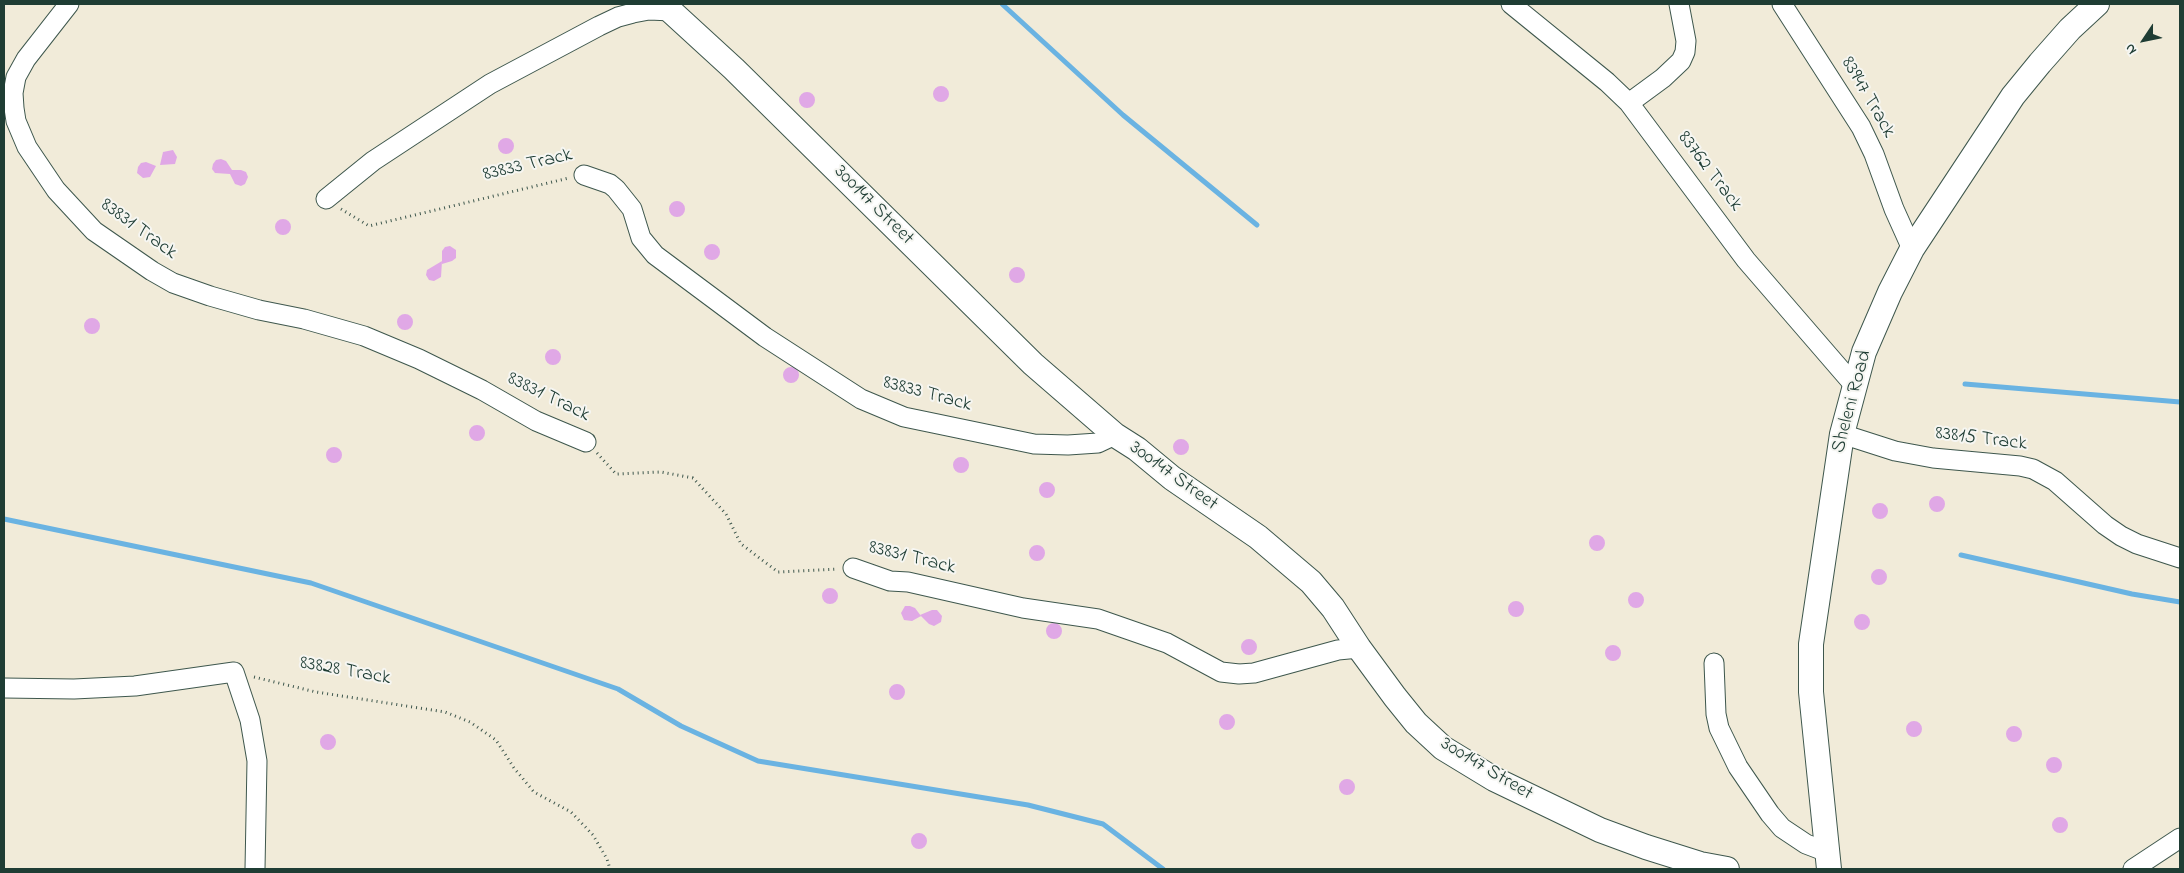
<!DOCTYPE html>
<style>
body{margin:0}
#map{position:relative;width:2184px;height:873px;overflow:hidden;background:#f1ebd9;font-family:"Indie Flower",sans-serif}
canvas{display:block}
.frame{position:absolute;inset:0;border:5px solid #1f3d34;pointer-events:none}
.north{position:absolute;left:2119px;top:15px;width:50px;height:50px;-webkit-text-stroke:4px #f6f6f2;paint-order:stroke;rotate:236deg;font-size:14px;font-weight:700;line-height:20px;text-align:center;color:#1f3d34}
.north::after{content:'';display:block;margin:auto;width:18px;height:22px;background:#1f3d34;clip-path:polygon(50% 0,100% 100%,50% 72%,0 100%)}
</style>
<div id="map">
<canvas width="2184" height="873"></canvas>
<div class="frame"></div>
<div class="north">N</div>
</div>
<script>
const g = document.querySelector('canvas').getContext('2d');
g.lineJoin = 'round';
function shape(rows) {
  const path = new Path2D();
  for (const r of rows) {
    if (r.length === 3) {
      path.moveTo(r[0] + r[2], r[1]);
      path.arc(r[0], r[1], r[2], 0, 2 * Math.PI);
      continue;
    }
    path.moveTo(r[0], r[1]);
    for (let i = 2; i < r.length; i += 2) path.lineTo(r[i], r[i + 1]);
  }
  return path;
}
function strokePath(path, color, width, dash) {
  g.strokeStyle = color;
  g.lineWidth = width;
  g.lineCap = dash ? 'butt' : 'round';
  g.setLineDash(dash || []);
  g.stroke(path);
}
function fill(path, color) {
  g.fillStyle = color;
  g.fill(path, 'evenodd');
}
function write(font, color, halo, rows, align = 'center') {
  g.font = font + ' "Indie Flower",sans-serif';
  g.lineWidth = 4;
  g.setLineDash([]);
  g.textBaseline = 'middle';
  g.strokeStyle = halo;
  g.fillStyle = color;
  for (const [text, x, y, turn = 0] of rows) {
    g.save();
    g.translate(x, y);
    g.rotate((+turn || 0) * Math.PI / 180);
    g.textAlign = isNaN(turn) ? turn : align;
    if (halo) g.strokeText(text, 0, 0);
    g.fillText(text, 0, 0);
    g.restore();
  }
}
strokePath(shape([
 [1002,4,1123,115,1257,225],
 [1965,384,2180,402],
 [4,519,311,583,618,689,681,726,758,761,1028,805,1103,824,1163,869],
 [1961,555,2132,594,2180,602]
]), '#6ab3e2', 5);
fill(shape([
 [941,94,8],
 [807,100,8],
 [506,146,8],
 [173,150,177,157,175,164,160,165,163,152],
 [221,159,226,161,232,170,241,170,246,172,248,177,245,184,241,186,235,184,230,174,215,173,212,169,213,164,216,160],
 [146,162,156,166,150,177,143,178,137,173,138,167,141,163],
 [677,209,8],
 [283,227,8],
 [712,252,8],
 [450,246,456,250,456,258,452,261,442,264,442,251,445,247],
 [442,261,441,277,434,281,429,280,426,275,427,270],
 [1017,275,8],
 [405,322,8],
 [92,326,8],
 [553,357,8],
 [791,375,8],
 [477,433,8],
 [1181,447,8],
 [334,455,8],
 [961,465,8],
 [1047,490,8],
 [1937,504,8],
 [1880,511,8],
 [1597,543,8],
 [1037,553,8],
 [1879,577,8],
 [830,596,8],
 [1636,600,8],
 [1516,609,8],
 [905,606,910,606,915,608,921,616,912,621,904,620,901,613],
 [932,610,937,610,942,616,941,622,934,626,929,624,920,615],
 [1862,622,8],
 [1054,631,8],
 [1249,647,8],
 [1613,653,8],
 [897,692,8],
 [1227,722,8],
 [1914,729,8],
 [2014,734,8],
 [328,742,8],
 [2054,765,8],
 [1347,787,8],
 [2060,825,8],
 [919,841,8]
]), '#e0a8e6');
const minor = shape([
 [69,4,26,59,16,77,13,93,14,108,16,121,27,147,56,190,94,231,152,271,173,283,210,296,259,310,304,319,364,336,419,359,482,390,536,421,586,442],
 [1511,4,1607,82,1629,103,1746,260,1854,385],
 [1782,4,1861,127,1874,154,1894,209,1912,249],
 [1629,103,1663,78,1681,61,1685,52,1686,41,1679,4],
 [584,175,610,184,616,189,632,209,641,238,655,255,765,337,861,399,904,417,1034,444,1068,445,1098,443,1115,435],
 [326,199,373,161,490,84,599,26,618,17,633,13,649,10,672,11],
 [1842,434,1895,451,1933,458,2020,466,2033,469,2055,481,2105,525,2121,536,2137,544,2180,558],
 [853,568,890,581,908,582,1023,608,1098,619,1167,643,1221,672,1239,674,1254,673,1338,650,1359,648],
 [1714,663,1716,714,1719,728,1738,767,1770,814,1782,828,1806,844,1827,852],
 [4,688,74,689,135,686,234,672,250,720,257,761,255,869],
 [2133,869,2180,838]
]);
const tertiary = shape([
 [663,4,734,69,1033,364,1115,435,1137,449,1172,478,1258,537,1311,582,1333,608,1359,648,1395,697,1416,723,1443,748,1494,779,1600,830,1646,847,1700,864,1727,869],
 [1829,869,1811,692,1811,644,1842,434,1864,352,1890,292,1912,249,2013,96,2040,63,2070,29,2097,4]
]);
strokePath(minor, '#3e574d', 21);
strokePath(tertiary, '#3e574d', 26);
strokePath(shape([
 [341,209,369,226,569,178],
 [597,453,616,474,661,472,693,478,726,514,741,544,778,572,837,569],
 [254,677,316,692,445,712,470,722,496,740,514,768,534,792,571,812,593,835,607,859,610,869]
]), '#3e574d', 3, [1, 4]);
strokePath(minor, '#fff', 19);
strokePath(tertiary, '#fff', 24);
write('20px', '#1f3d34', '#f6f6f2', [
 ["83947 Track",1867,98,60],
 ["83833 Track",528,166,-13],
 ["83762 Track",1709,172,53],
 ["300147 Street",873,206,45],
 ["83831 Track",138,230,36],
 ["83833 Track",927,395,15],
 ["83831 Track",548,398,26],
 ["Sheleni Road",1853,402,-75],
 ["83815 Track",1981,440,7],
 ["300147 Street",1173,477,36],
 ["83831 Track",912,559,14],
 ["83828 Track",345,672,10],
 ["300147 Street",1486,770,31]
]);
</script>
